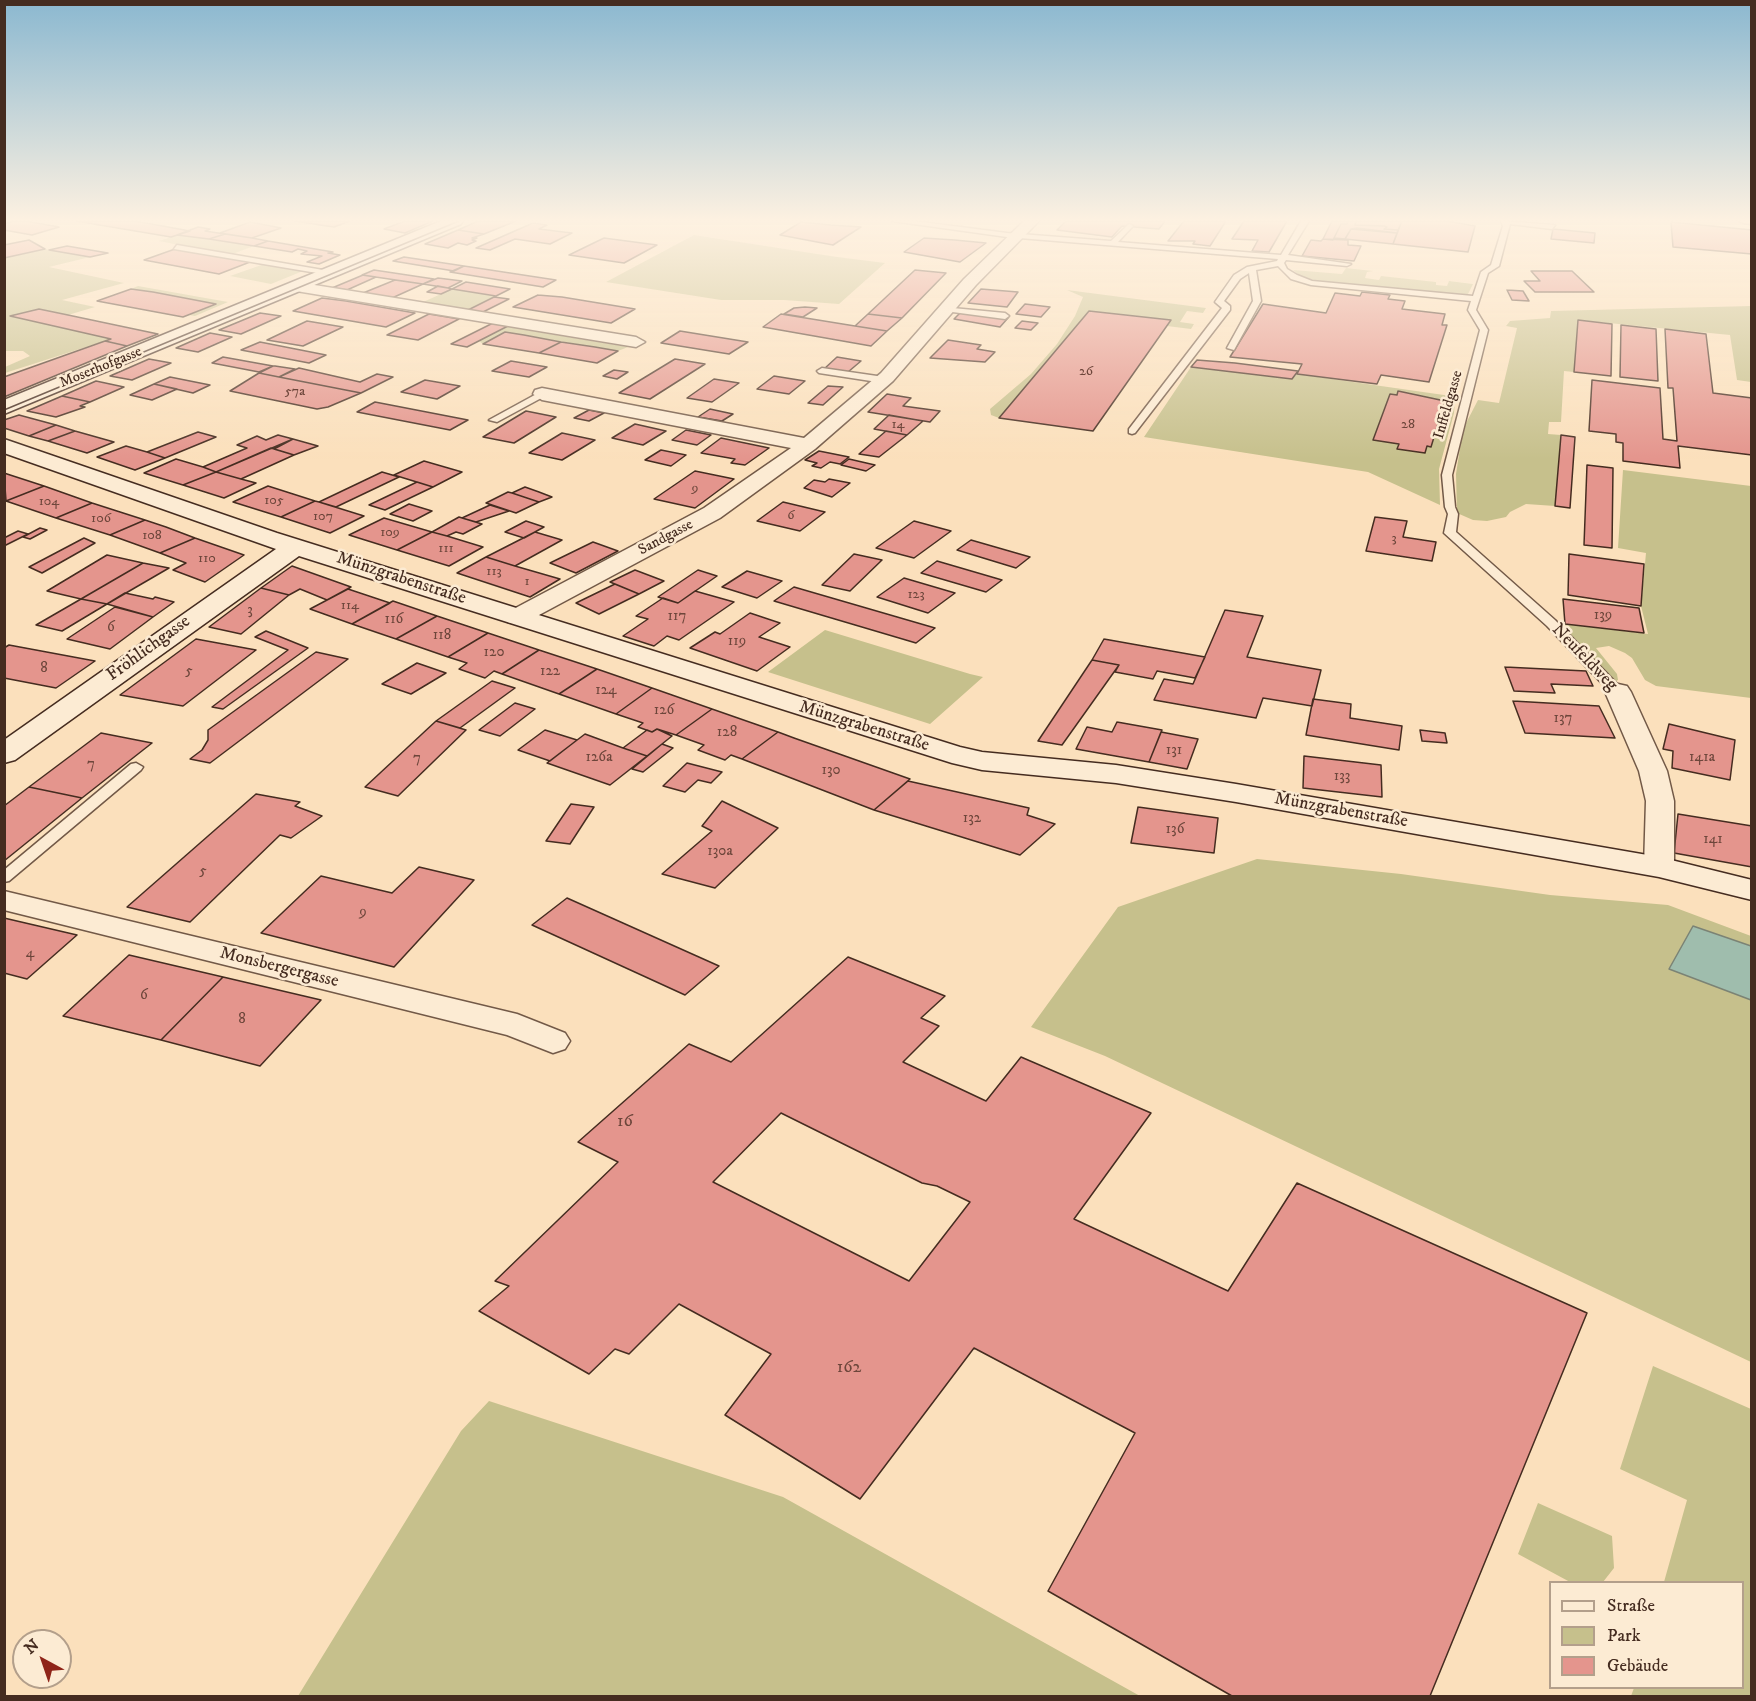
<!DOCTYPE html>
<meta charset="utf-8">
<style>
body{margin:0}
#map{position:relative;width:1756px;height:1701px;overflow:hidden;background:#fbe0bc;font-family:"IM FELL DW Pica",serif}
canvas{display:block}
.frame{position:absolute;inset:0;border:6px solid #452c20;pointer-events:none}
.legend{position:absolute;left:1549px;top:1581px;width:195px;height:108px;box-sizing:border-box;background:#fcebd3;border:2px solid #b39f8b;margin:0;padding:8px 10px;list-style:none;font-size:18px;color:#452c20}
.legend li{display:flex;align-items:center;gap:12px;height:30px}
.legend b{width:30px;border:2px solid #b39f8b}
.north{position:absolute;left:12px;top:1629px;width:60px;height:60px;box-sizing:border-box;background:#fcebd3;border:2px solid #b39f8b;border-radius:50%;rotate:320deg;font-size:16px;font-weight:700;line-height:24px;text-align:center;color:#452c20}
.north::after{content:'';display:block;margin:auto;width:21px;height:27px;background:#8f2418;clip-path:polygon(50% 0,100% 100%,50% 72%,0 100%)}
</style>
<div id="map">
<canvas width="1756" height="1701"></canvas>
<div class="frame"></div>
<ul class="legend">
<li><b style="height:8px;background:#fcebd3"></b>Straße</li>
<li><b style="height:16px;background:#c6c08c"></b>Park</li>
<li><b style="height:16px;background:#e4958d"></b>Gebäude</li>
</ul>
<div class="north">N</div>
</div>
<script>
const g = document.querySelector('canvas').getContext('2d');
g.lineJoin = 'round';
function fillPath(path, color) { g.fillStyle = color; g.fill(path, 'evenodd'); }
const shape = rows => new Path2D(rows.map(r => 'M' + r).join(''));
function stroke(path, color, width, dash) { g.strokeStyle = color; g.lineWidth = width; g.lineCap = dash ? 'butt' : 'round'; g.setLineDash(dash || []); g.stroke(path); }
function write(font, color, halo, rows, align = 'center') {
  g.font = font + ' "IM FELL DW Pica",serif'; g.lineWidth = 5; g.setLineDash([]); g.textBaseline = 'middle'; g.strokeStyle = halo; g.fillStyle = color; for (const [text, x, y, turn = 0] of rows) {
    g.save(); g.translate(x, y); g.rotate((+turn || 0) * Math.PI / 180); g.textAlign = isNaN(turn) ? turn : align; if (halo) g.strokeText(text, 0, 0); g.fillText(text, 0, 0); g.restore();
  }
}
fillPath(shape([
 [177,235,195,236,254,246,230,255,159,241],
 [694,235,837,257,885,263,839,304,784,300,721,300,606,282],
 [45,249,90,257,49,267,124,283,62,300,95,307,68,315,39,309,10,316,111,339,5,373,5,367,30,356,23,351,5,351,5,258],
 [264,264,303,271,271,284,230,276],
 [1346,268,1373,271,1367,272,1365,278,1379,280,1381,276,1436,282,1436,285,1447,286,1449,281,1473,284,1467,296,1326,283,1303,278,1293,270,1342,274],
 [138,286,228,302,195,316,189,315,215,305,131,289],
 [452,289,496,296,466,311,421,303],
 [1067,290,1206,308,1203,313,1187,311,1180,322,1194,324,1191,329,1167,326,1170,320,1089,311,999,418,991,415,990,409,1031,374,1057,344,1075,316,1083,297],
 [1751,306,1751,382,1737,380,1730,335,1578,320,1574,372,1564,371,1561,422,1549,422,1548,434,1561,435,1555,506,1526,504,1510,512,1506,517,1487,521,1473,520,1457,513,1456,474,1463,429,1478,400,1499,403,1517,328,1506,326,1510,321,1550,318,1551,311],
 [508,326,532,331,628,347,618,351,505,332,483,344,479,341],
 [1191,367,1292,379,1297,374,1451,396,1455,400,1454,413,1439,469,1440,505,1368,472,1144,437],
 [1623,470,1751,486,1751,698,1656,686,1645,680,1632,658,1625,653,1609,646,1596,648,1617,674,1618,680,1615,682,1573,640,1565,624,1648,634,1641,606,1646,553,1618,548],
 [825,630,970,674,983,677,930,724,768,672],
 [1257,859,1401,874,1550,895,1668,905,1751,936,1751,1362,1105,1056,1031,1027,1118,907],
 [1653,1366,1751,1409,1751,1696,1631,1696,1634,1688,1742,1688,1742,1582,1664,1582,1687,1500,1620,1469],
 [489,1401,783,1497,1140,1696,298,1696,461,1431],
 [1538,1503,1612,1536,1614,1568,1603,1582,1570,1582,1518,1554]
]), '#c6c08c');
const water = shape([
 [1693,926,1751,946,1751,1000,1669,969,1693,926]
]);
fillPath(water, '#9fbdad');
stroke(water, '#7b8375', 1.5);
const building = shape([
 [14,221,26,221,59,227,32,235,4,230,4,224,14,221],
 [76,221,135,221,190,231,171,237,76,221],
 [294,221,350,221,334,227,294,221],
 [405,221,433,221,405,233,384,229,405,221],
 [478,221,516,221,484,234,458,230,478,221],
 [1066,221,1165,221,1159,229,1122,226,1112,237,1057,230,1066,221],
 [1184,221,1226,221,1210,246,1193,244,1195,241,1168,241,1184,221],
 [1244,221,1287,221,1269,252,1252,251,1258,240,1232,239,1244,221],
 [1332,221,1348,221,1347,224,1341,224,1333,240,1323,239,1332,221],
 [1348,221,1356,221,1355,225,1384,226,1387,227,1384,229,1398,230,1397,233,1351,229,1345,239,1334,238,1341,224,1347,224,1348,221],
 [1356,221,1402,221,1398,230,1384,229,1387,227,1384,226,1355,225,1356,221],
 [1402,221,1447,221,1475,226,1468,252,1393,244,1402,221],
 [250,222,266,225,281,228,252,238,220,233,250,222],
 [801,222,831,225,861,227,833,245,780,235,801,222],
 [1671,222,1752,230,1752,254,1673,247,1671,222],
 [533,223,547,225,539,229,572,233,550,244,515,239,490,250,476,248,533,223],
 [198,227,210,229,205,231,225,234,209,239,177,235,198,227],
 [1357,228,1397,233,1393,244,1345,239,1351,229,1357,228],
 [1553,229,1595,233,1594,243,1551,239,1553,229],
 [458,230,484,234,472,238,477,238,472,240,476,241,467,245,458,243,448,248,425,244,458,230],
 [225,234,252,238,268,241,254,246,209,239,225,234],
 [604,238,657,245,624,263,569,255,604,238],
 [924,238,955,240,986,243,960,262,904,252,924,238],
 [1323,239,1348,240,1348,245,1361,246,1354,261,1302,256,1311,240,1321,241,1323,239],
 [29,240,45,249,4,258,4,245,29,240],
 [268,241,333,252,328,253,340,255,319,264,307,262,322,256,301,254,307,251,298,249,292,252,254,246,268,241],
 [67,246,108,253,90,257,49,250,67,246],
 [175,249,196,252,250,262,219,274,144,260,175,249],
 [404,257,464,266,454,271,393,261,404,257],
 [464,266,556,280,543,287,450,272,464,266],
 [374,270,434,279,423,284,362,275,374,270],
 [915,270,946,273,902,318,868,314,915,270],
 [1531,271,1572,271,1594,292,1535,292,1524,281,1540,281,1531,271],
 [363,275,376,277,347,290,332,288,363,275],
 [438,278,462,281,448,288,423,284,438,278],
 [395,280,423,284,392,298,363,293,395,280],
 [466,282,510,289,496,296,452,289,466,282],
 [438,286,448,288,452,289,441,294,427,292,438,286],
 [131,289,153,292,216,304,183,317,97,301,131,289],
 [981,289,1018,292,1007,307,968,303,981,289],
 [1507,290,1523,291,1529,301,1512,300,1507,290],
 [1362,292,1390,295,1388,299,1405,301,1402,309,1445,314,1442,325,1447,325,1429,382,1381,375,1377,384,1297,374,1302,364,1230,357,1263,304,1326,313,1335,293,1360,296,1362,292],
 [538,295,562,297,635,309,611,323,513,307,538,295],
 [494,297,509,299,481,313,466,311,494,297],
 [322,298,346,301,415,313,386,327,293,311,322,298],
 [1025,304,1050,307,1041,317,1016,314,1025,304],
 [805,307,817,308,803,317,784,314,794,308,805,307],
 [39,309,68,315,158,334,127,346,105,341,111,339,10,316,39,309],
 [1089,311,1171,320,1093,431,999,418,1089,311],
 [961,312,1008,318,1000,327,954,319,961,312],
 [260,313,281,316,241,334,219,330,260,313],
 [429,314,459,319,418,340,387,335,429,314],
 [781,314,855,326,887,331,871,346,763,327,781,314],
 [868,314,902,318,887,331,855,326,868,314],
 [1578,320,1612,324,1611,376,1574,372,1578,320],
 [307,321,343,327,303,346,267,340,307,321],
 [1022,321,1038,323,1031,330,1015,328,1022,321],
 [493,323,508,326,467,347,451,344,493,323],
 [1621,325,1656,329,1658,381,1620,377,1621,325],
 [1665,329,1706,334,1713,393,1752,398,1752,455,1678,446,1680,468,1623,461,1623,443,1616,442,1616,434,1589,431,1592,380,1660,388,1663,439,1677,441,1673,388,1668,388,1665,329],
 [680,331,748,342,729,354,661,343,680,331],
 [505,332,524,335,561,342,539,353,483,344,505,332],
 [210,333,232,337,198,352,176,348,210,333],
 [948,340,981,345,977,349,995,352,985,362,930,358,948,340],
 [105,341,127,346,4,397,4,377,105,341],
 [260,342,326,355,309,363,241,350,260,342],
 [561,342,595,347,618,351,597,363,539,353,561,342],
 [223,357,273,366,259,372,212,363,223,357],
 [837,357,861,361,848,372,824,369,837,357],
 [149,359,171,363,132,380,110,376,149,359],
 [675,359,705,364,650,399,619,393,675,359],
 [1197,360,1235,363,1298,371,1292,379,1191,367,1197,360],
 [511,361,547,367,529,377,492,371,511,361],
 [273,366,275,366,295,369,279,377,259,373,273,366],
 [299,368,360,382,377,374,393,377,361,393,279,377,299,368],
 [614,370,628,372,617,379,603,376,614,370],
 [259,373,279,377,361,393,328,407,317,409,230,391,259,373],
 [774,376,805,381,789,394,757,389,774,376],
 [170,377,210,385,193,393,154,384,170,377],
 [714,379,739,383,712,402,687,398,714,379],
 [425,380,460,386,437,399,401,392,425,380],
 [96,381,124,387,90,402,62,396,96,381],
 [154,384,177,389,152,400,130,395,154,384],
 [828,386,843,387,823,405,808,403,828,386],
 [1398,391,1445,401,1431,447,1427,446,1425,453,1397,449,1399,444,1373,440,1390,394,1397,395,1398,391],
 [887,394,911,398,903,406,940,411,930,422,868,412,887,394],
 [62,396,90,402,80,406,85,407,56,417,27,411,62,396],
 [375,402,468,420,450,430,357,412,375,402],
 [710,409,733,414,722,421,698,417,710,409],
 [589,410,604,413,589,421,574,418,589,410],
 [526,411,556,417,514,443,483,437,526,411],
 [19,415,56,425,29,436,4,428,4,420,19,415],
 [889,415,923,421,907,435,874,429,889,415],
 [635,424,666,431,643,445,612,438,635,424],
 [56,425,75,431,48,441,29,436,56,425],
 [686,430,711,435,697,445,672,440,686,430],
 [75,431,114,442,87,453,48,441,75,431],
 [886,431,907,435,879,457,859,454,886,431],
 [198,432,216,437,165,458,147,452,198,432],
 [562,433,595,440,562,460,529,453,562,433],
 [278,435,293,439,216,472,203,467,247,448,237,445,257,436,266,440,278,435],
 [1561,435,1575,437,1570,508,1555,506,1561,435],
 [721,438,769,448,745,465,731,463,735,459,701,453,721,438],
 [293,439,318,446,294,455,274,449,293,439],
 [126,446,147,452,165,458,135,470,97,457,126,446],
 [271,448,294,455,241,479,216,472,271,448],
 [661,450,686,455,671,466,645,460,661,450],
 [819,451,849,457,840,464,830,462,821,468,812,466,817,463,805,460,819,451],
 [176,459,203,467,216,472,183,485,144,473,176,459],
 [849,459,875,465,866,471,841,465,849,459],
 [424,461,462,472,433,487,394,475,424,461],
 [1587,465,1613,468,1612,548,1584,545,1587,465],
 [695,471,734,479,695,508,654,499,695,471],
 [216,472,241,479,256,483,224,498,183,485,216,472],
 [382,472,399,477,336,507,319,502,382,472],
 [4,473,44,486,6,501,4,473],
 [829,479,850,483,832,497,804,488,814,480,825,482,829,479],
 [417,482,433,487,385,510,369,505,417,482],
 [44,486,92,503,56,518,6,501,44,486],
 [268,486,315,501,281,517,233,502,268,486],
 [525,487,539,492,552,497,539,502,512,493,525,487],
 [508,492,512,493,539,502,516,513,486,503,508,492],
 [315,501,319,502,364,516,330,533,281,517,315,501],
 [783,502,825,512,800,531,757,521,783,502],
 [92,503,145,520,110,535,56,518,92,503],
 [409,504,432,511,413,521,390,514,409,504],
 [490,505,509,511,476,522,462,518,490,505],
 [459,517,482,524,463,534,456,532,447,536,432,532,459,517],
 [1375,517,1407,521,1403,537,1436,542,1432,561,1366,551,1375,517],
 [384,518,432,532,397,550,349,535,384,518],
 [145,520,166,527,195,538,160,553,110,535,145,520],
 [526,521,544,527,524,538,505,532,526,521],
 [914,521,951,531,914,558,876,548,914,521],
 [40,528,47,530,30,539,23,537,40,528],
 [18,531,28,534,4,546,4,538,18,531],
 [432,532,447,536,483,547,449,566,397,550,432,532],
 [535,532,562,540,515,566,486,557,535,532],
 [84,538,95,543,42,573,29,567,84,538],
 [195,538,244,555,205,582,173,570,186,563,160,553,195,538],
 [971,540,1030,557,1016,568,957,550,971,540],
 [593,542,618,551,576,573,550,563,593,542],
 [854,554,882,560,850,591,822,585,854,554],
 [1569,554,1644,564,1641,606,1568,595,1569,554],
 [107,555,143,563,81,599,47,591,107,555],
 [486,557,515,566,560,579,530,597,457,573,486,557],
 [937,561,1002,580,986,592,921,573,937,561],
 [143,563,169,568,107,604,81,599,143,563],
 [292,566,351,587,327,600,300,589,289,595,261,588,292,566],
 [635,570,664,581,639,594,610,582,635,570],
 [698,570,717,576,678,603,658,597,698,570],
 [747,571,782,581,757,598,722,587,747,571],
 [904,578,955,593,928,613,877,597,904,578],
 [615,584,639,594,599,614,576,603,615,584],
 [794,587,935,628,916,643,774,601,794,587],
 [261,588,289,595,241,634,209,627,261,588],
 [348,589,390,603,352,624,310,609,348,589],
 [695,591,734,602,679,640,667,636,654,646,623,636,648,619,636,616,663,598,678,603,695,591],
 [125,593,153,599,155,597,174,602,153,617,107,604,125,593],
 [81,599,107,604,62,631,36,625,81,599],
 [1563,599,1639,608,1644,633,1565,624,1563,599],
 [393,601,437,616,396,639,352,624,393,601],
 [115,607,153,617,110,649,67,639,115,607],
 [1225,610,1263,616,1247,657,1321,670,1312,706,1263,698,1256,718,1154,700,1164,679,1193,684,1225,610],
 [750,613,780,623,759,637,790,647,757,671,690,648,715,632,720,634,750,613],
 [437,616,488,633,448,657,396,639,437,616],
 [266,631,308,648,223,709,212,707,288,650,255,637,266,631],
 [488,633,539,650,502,674,494,671,485,678,459,669,467,663,448,657,488,633],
 [196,639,256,650,183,706,120,695,196,639],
 [1104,639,1205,657,1195,678,1157,671,1153,679,1115,672,1119,665,1092,660,1104,639],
 [9,645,95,661,56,688,4,678,4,648,9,645],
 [539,650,597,669,559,694,502,674,539,650],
 [316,652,348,659,210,763,190,759,202,750,208,740,208,730,316,652],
 [1092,660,1119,665,1062,745,1038,741,1092,660],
 [417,663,446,673,411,694,382,684,417,663],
 [1505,667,1586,671,1593,686,1551,684,1555,693,1514,691,1505,667],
 [597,669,652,688,616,714,559,694,597,669],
 [492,681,515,688,460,728,436,721,492,681],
 [652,688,712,709,676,735,657,729,652,732,638,727,643,723,616,714,652,688],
 [1313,699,1351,704,1350,718,1402,726,1399,750,1306,735,1313,699],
 [1513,701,1599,706,1615,738,1525,733,1513,701],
 [515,703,535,709,500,736,479,730,515,703],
 [712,709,778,732,742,759,731,755,725,760,698,750,704,745,676,735,712,709],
 [436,721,466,730,398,796,365,787,436,721],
 [1117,722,1162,730,1149,762,1076,749,1087,727,1112,732,1117,722],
 [1669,724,1735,740,1730,780,1672,768,1673,751,1663,749,1669,724],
 [657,729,672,736,647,756,623,748,647,730,652,732,657,729],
 [545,730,577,740,550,761,518,750,545,730],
 [1420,730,1445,733,1447,743,1422,741,1420,730],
 [778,732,794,738,910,779,874,810,742,759,778,732],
 [1161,732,1198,739,1187,769,1149,762,1161,732],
 [101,733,152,743,82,798,29,787,101,733],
 [585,734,623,748,647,756,610,785,547,763,585,734],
 [662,744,673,748,643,772,632,769,662,744],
 [1304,756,1381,765,1382,797,1303,788,1304,756],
 [687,763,722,772,711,783,698,780,685,792,663,786,687,763],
 [908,781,1029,808,1027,815,1055,824,1020,855,874,810,908,781],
 [29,787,82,798,4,861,4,806,29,787],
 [256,794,300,802,295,806,322,816,291,838,280,835,190,922,127,907,256,794],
 [722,801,778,828,715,888,662,874,712,831,702,826,722,801],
 [571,804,594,807,570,844,546,841,571,804],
 [1138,807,1218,818,1214,853,1131,843,1138,807],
 [1678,814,1752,826,1752,867,1674,853,1678,814],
 [419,867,474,880,394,967,261,933,321,876,392,893,419,867],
 [567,898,719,966,685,995,532,925,567,898],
 [4,918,77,935,27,979,4,973,4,918],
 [129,955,223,977,161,1040,63,1016,129,955],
 [848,957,945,996,921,1018,939,1026,903,1062,986,1101,1021,1057,1151,1113,1074,1219,1228,1291,1297,1183,1587,1313,1430,1696,1232,1696,1048,1591,1135,1433,974,1348,860,1499,725,1415,771,1354,679,1304,629,1354,615,1349,589,1374,479,1311,509,1286,495,1281,618,1162,578,1142,689,1044,731,1062,848,957],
 [781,1113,922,1183,937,1186,970,1202,909,1281,713,1182,781,1113],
 [223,977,321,1000,260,1066,161,1040,223,977]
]);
fillPath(building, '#e4958d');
stroke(building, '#452c20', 1.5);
const lane = shape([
 [892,221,914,221,1007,233,1111,241,1129,224,1133,226,1118,242,1281,255,1301,221,1309,221,1288,255,1351,264,1347,266,1286,260,1284,263,1287,269,1297,275,1312,281,1473,296,1481,272,1491,265,1503,226,1501,221,1555,225,1552,229,1510,224,1499,266,1488,273,1476,310,1488,330,1452,475,1455,507,1458,514,1456,532,1555,620,1625,692,1623,695,1613,695,1547,626,1444,533,1448,514,1445,507,1442,475,1480,330,1468,310,1471,301,1311,285,1291,279,1278,266,1256,270,1261,301,1234,350,1227,348,1253,301,1249,273,1240,279,1224,301,1230,306,1230,310,1135,433,1132,434,1129,433,1129,429,1222,308,1215,302,1234,275,1247,267,1277,261,1278,259,1007,237,892,221],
 [1739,221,1752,221,1752,224,1743,223,1739,221],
 [177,245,329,271,333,273,329,275,174,249,177,245],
 [942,307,1005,313,1009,316,1005,319,945,311,942,311,942,307],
 [822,368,884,377,889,380,884,383,819,373,817,371,822,368],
 [542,391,547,394,545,396,497,422,489,420,542,391],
 [136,763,143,767,141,770,9,881,4,882,4,870,131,764,136,763]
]);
const street = shape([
 [1024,221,1039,221,976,285,893,381,815,449,720,518,526,622,517,624,508,622,505,617,508,612,704,508,791,448,542,400,533,394,535,390,542,388,804,438,881,373,964,279,1024,221],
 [296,282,636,337,645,342,636,347,290,290,288,287,296,282],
 [1618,684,1627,686,1631,692,1667,771,1674,801,1674,867,1670,873,1659,876,1648,873,1644,867,1646,801,1639,771,1605,692,1609,686,1618,684],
 [4,891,517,1014,565,1033,570,1041,565,1049,553,1053,507,1035,4,910,4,891]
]);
const secondary = shape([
 [441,221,463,221,461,224,4,414,4,400,441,221],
 [4,439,277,533,960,747,982,752,1116,765,1236,784,1659,857,1752,880,1752,900,1659,877,1236,802,1116,783,982,770,952,763,299,556,15,760,4,763,4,740,276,549,4,453,4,439]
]);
stroke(lane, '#725947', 3);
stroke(street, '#725947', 3);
stroke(secondary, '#452c20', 3);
fillPath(lane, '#fcebd3');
fillPath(street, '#fcebd3');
fillPath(secondary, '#fcebd3');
stroke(shape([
 [4,410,459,221]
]), '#452c20', 1.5);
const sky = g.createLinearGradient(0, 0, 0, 459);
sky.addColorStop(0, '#8bb8d0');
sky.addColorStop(0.48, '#fdf1e1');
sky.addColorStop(1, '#fdf1e100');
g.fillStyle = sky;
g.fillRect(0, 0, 1756, 459);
write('14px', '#6d463b', null, [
 ["26",1086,372],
 ["57a",295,392],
 ["14",898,425],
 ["28",1408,425],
 ["9",695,489],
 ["105",274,501],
 ["104",49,502],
 ["6",791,516],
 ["107",323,517],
 ["106",101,519],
 ["109",390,533],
 ["108",152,536],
 ["3",1394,539],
 ["111",446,549],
 ["110",207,559],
 ["113",494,572],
 ["1",527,582],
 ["123",916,595],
 ["114",350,606]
]);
write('15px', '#452c20', '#fcebd3', [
 ["Moserhofgasse",101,368,-22],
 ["Inffeldgasse",1449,405,-74],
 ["Sandgasse",666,538,-28]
]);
write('15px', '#6d463b', null, [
 ["3",250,611],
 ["139",1603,616],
 ["117",677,617],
 ["116",394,620],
 ["6",111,628],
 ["118",442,636],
 ["119",737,642],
 ["120",494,653],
 ["8",44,669],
 ["5",189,672],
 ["122",550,672],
 ["124",606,691],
 ["126",664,711],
 ["137",1563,719],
 ["128",727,733],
 ["131",1174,751],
 ["126a",599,758],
 ["141a",1702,758],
 ["7",417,759],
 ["7",91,765],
 ["130",831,771],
 ["133",1342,777],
 ["132",972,819],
 ["136",1175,830],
 ["141",1713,840],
 ["130a",720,852],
 ["5",203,872],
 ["9",363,913],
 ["4",30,954],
 ["6",144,996],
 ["8",242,1020]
]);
write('18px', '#452c20', '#fcebd3', [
 ["Münzgrabenstraße",401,579,18],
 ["Fröhlichgasse",149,649,-36],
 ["Neufeldweg",1584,658,46],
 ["Münzgrabenstraße",864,727,17],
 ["Münzgrabenstraße",1341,811,10],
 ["Monsbergergasse",279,968,14]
]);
write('18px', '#6d463b', null, [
 ["16",625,1122],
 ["162",849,1368]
]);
</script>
